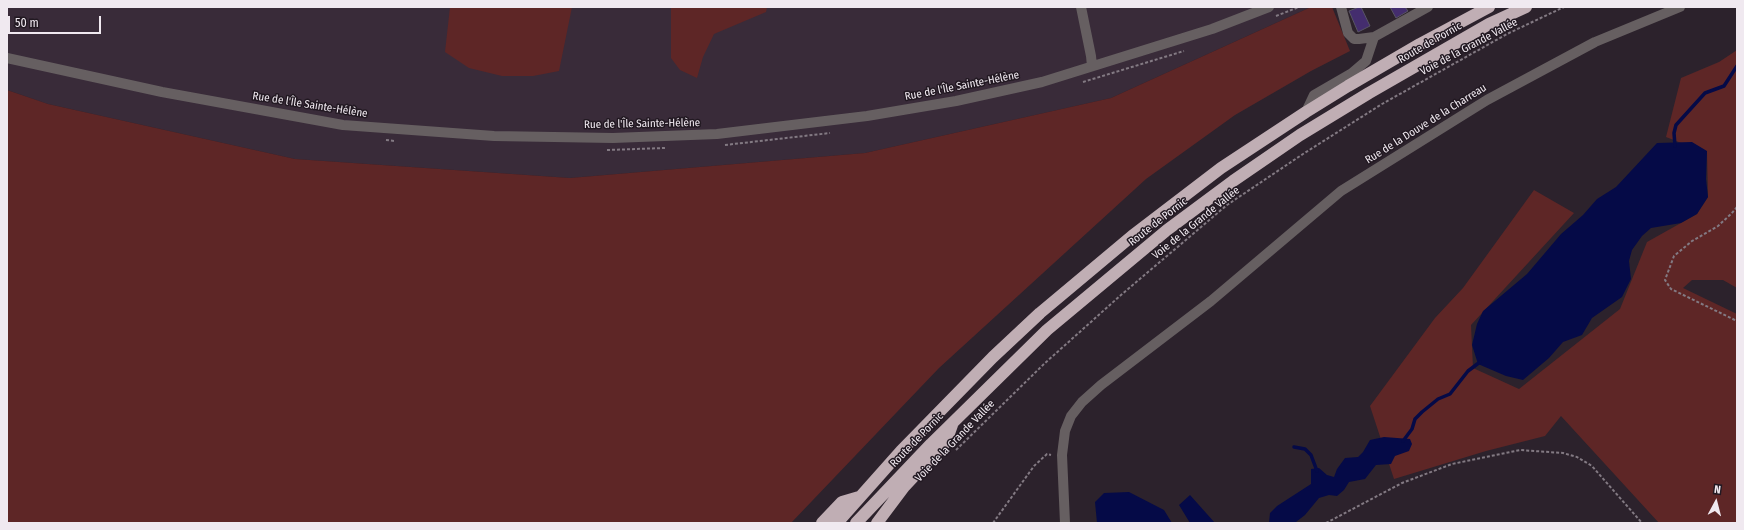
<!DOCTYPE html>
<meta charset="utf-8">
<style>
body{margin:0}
#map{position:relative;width:1744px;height:530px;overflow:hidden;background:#2c222c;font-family:"Fira Sans Condensed",sans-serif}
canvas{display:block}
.frame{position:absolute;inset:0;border:8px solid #f0e9f0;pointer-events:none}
.north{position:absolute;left:1696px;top:482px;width:40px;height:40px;-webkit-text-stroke:3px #221922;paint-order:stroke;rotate:7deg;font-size:11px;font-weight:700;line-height:16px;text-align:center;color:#f0e9f0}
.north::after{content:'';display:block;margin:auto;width:14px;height:18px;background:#f0e9f0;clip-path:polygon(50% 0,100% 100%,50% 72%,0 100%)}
.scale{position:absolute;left:8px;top:16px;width:93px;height:18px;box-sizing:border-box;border:2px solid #f0e9f0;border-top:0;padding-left:5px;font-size:12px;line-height:14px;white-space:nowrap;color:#f0e9f0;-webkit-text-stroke:3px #221922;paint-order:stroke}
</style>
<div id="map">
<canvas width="1744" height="530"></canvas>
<div class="frame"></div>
<div class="north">N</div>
<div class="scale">50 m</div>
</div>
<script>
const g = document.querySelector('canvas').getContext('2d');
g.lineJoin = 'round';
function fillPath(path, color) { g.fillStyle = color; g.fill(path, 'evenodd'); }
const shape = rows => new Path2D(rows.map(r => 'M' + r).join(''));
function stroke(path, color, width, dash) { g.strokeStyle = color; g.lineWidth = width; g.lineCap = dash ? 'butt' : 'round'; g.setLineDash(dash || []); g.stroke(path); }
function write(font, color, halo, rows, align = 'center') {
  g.font = font + ' "Fira Sans Condensed",sans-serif'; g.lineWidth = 3; g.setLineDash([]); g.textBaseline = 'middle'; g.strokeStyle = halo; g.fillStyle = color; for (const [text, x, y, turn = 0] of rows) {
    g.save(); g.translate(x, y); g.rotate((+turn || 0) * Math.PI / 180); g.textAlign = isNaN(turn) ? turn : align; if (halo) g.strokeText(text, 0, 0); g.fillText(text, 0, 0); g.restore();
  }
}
fillPath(shape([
 [7,7,1311,7,1111,98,865,153,570,178,295,159,48,104,7,90]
]), '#392b39');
fillPath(shape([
 [450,7,572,7,559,71,533,76,502,76,469,68,445,52],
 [671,7,767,7,766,12,714,34,703,57,697,78,680,70,671,58],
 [1311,7,1332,7,1350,51,1311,71,1235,115,1146,179,939,368,791,523,7,523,7,90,48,104,295,159,570,178,865,153,1111,98],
 [1737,50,1737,288,1723,280,1692,280,1683,288,1737,314,1737,523,1659,523,1561,416,1545,436,1486,451,1394,479,1370,406,1435,318,1463,288,1534,190,1574,213,1471,325,1473,368,1519,389,1620,309,1647,242,1697,214,1708,197,1707,153,1666,137,1681,78,1719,62]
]), '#5e2626');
fillPath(shape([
 [1692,142,1707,151,1706,179,1708,197,1697,214,1681,223,1651,228,1642,236,1632,250,1629,261,1631,279,1622,297,1592,318,1582,335,1563,342,1549,358,1523,380,1506,376,1478,364,1472,345,1477,324,1483,311,1527,274,1561,234,1583,215,1597,199,1616,187,1657,143],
 [1384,437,1410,439,1412,444,1409,451,1395,456,1391,464,1376,465,1365,479,1349,482,1344,490,1337,496,1329,495,1319,498,1305,515,1296,522,1293,523,1269,523,1270,513,1277,506,1311,484,1311,469,1319,468,1327,475,1334,477,1337,469,1345,458,1358,457,1363,452,1370,440],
 [1129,492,1164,510,1172,523,1097,523,1095,502,1104,493],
 [1190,495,1215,523,1190,523,1179,505]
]), '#050a47');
stroke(shape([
 [1675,146,1674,133,1676,125,1705,93,1724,86,1737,66],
 [1403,441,1412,429,1415,419,1422,412,1438,399,1450,394,1468,371,1480,362],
 [1294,447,1305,449,1311,455,1317,471]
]), '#050a47', 3.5);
const building = shape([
 [1359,7,1361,7,1370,26,1358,32,1349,11,1359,7],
 [1390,7,1405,7,1408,11,1396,18,1390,7]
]);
fillPath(building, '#442d6e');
stroke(building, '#585563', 1);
stroke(shape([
 [1276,16,1299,7],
 [1083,82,1184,51],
 [386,140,395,141],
 [725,145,830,133],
 [607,150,665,148],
 [1737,207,1731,214,1718,226,1692,241,1674,256,1665,280,1671,289,1737,321],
 [956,450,1045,363,1121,295,1227,205,1303,154,1382,104,1507,34,1564,7],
 [993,523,1034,466,1047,454,1051,455],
 [1326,523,1402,483,1452,464,1520,450,1563,453,1577,457,1592,466,1642,523]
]), '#837a83', 2, [3, 2]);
stroke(shape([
 [1081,7,1091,56,1092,66],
 [1341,7,1348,33,1354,39,1359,39,1374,37,1428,7],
 [7,58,162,92,343,125,494,136,613,138,717,134,867,116,956,101,1042,82,1212,29,1269,7],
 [1306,112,1314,95,1352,73,1366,61,1374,37],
 [1065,523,1062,455,1065,431,1071,416,1082,402,1101,385,1211,301,1341,191,1487,100,1595,42,1680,7]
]), '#665f61', 10);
stroke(shape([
 [822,523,842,502,859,497],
 [837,523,901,451,993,357,1040,313,1132,236,1221,168,1306,112,1348,86,1420,44,1489,7],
 [856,523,931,444,1047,330,1167,230,1233,181,1300,135,1369,93,1489,24,1526,7],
 [877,523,904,487,946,442,952,425]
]), '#c0aeb4', 12);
write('11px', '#f0e9f0', '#221922', [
 ["Route de Pornic",1430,43,-30],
 ["Voie de la Grande Vallée",1469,47,-28],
 ["Rue de l'Île Sainte-Hélène",962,86,-11],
 ["Rue de l'Île Sainte-Hélène",310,105,9],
 ["Rue de l'Île Sainte-Hélène",642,124,-1],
 ["Rue de la Douve de la Charreau",1426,124,-32],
 ["Route de Pornic",1158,222,-38],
 ["Voie de la Grande Vallée",1196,223,-39],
 ["Route de Pornic",917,440,-46],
 ["Voie de la Grande Vallée",955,441,-46]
]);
</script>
